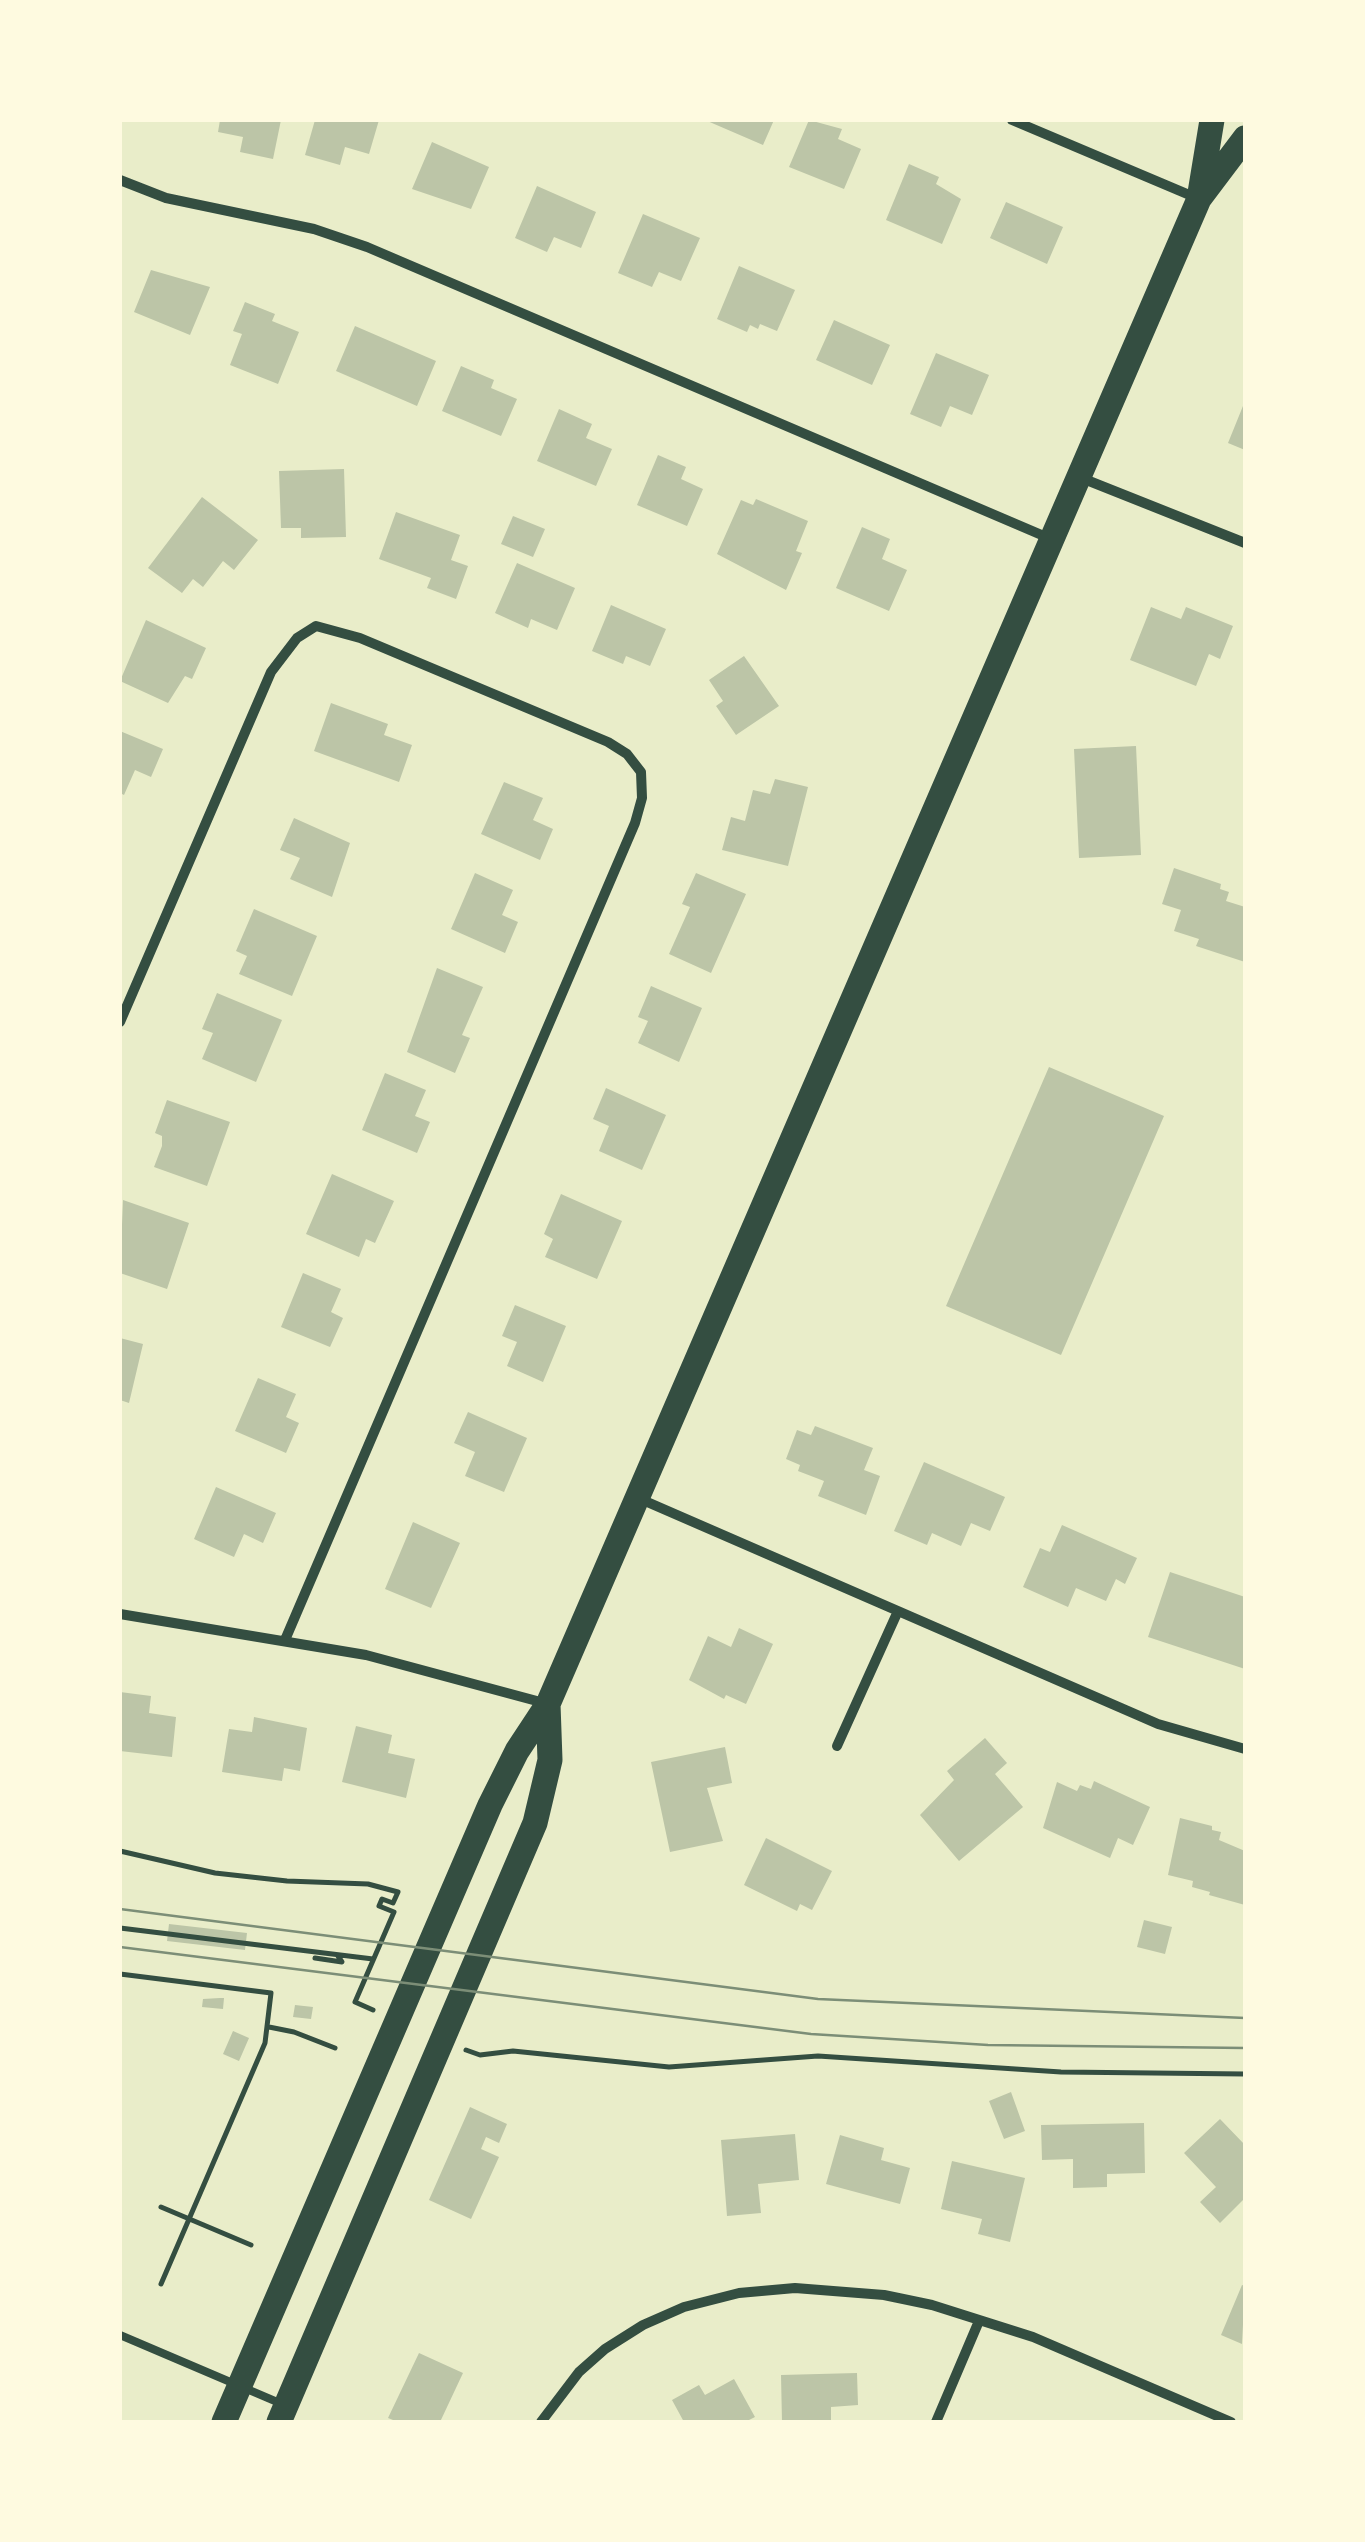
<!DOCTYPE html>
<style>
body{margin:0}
#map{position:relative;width:1365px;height:2542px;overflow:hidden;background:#e9edc9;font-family:"Sofia Sans Condensed",sans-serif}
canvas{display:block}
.frame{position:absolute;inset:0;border:122px solid #fefae0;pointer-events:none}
</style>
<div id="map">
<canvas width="1365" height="2542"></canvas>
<div class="frame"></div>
</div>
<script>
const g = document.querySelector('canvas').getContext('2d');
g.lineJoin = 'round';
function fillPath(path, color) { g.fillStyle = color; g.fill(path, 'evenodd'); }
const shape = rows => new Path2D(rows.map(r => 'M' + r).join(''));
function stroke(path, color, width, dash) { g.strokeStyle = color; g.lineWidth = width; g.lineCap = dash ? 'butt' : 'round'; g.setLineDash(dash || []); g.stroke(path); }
fillPath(shape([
 [220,120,281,120,273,159,240,152,243,137,218,132],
 [315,120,379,120,369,154,345,147,340,165,305,155],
 [705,120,774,120,763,145],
 [809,120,842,129,838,139,861,149,844,189,789,167],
 [432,142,489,167,471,209,412,189],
 [909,164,939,177,936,184,961,199,942,244,886,220],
 [537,186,596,212,581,248,554,237,547,252,515,238],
 [1006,202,1063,227,1047,264,990,238],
 [643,214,700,238,681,281,659,272,652,287,618,273],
 [739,266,795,290,777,331,760,324,758,329,750,325,747,332,717,319],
 [151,270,210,287,190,335,134,312],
 [245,302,275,314,272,321,299,332,278,384,230,365,242,334,233,331],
 [834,320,890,345,872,385,816,360],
 [355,326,436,361,417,406,336,371],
 [936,353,989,375,972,415,950,406,941,427,910,414],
 [461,366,494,380,491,388,517,399,501,436,442,411],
 [1245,401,1245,450,1228,443],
 [559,409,592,424,586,438,612,449,596,486,537,461],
 [658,455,686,467,681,479,703,489,687,526,637,505],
 [344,469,346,537,301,538,301,528,281,528,279,471],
 [202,497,258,540,234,570,223,561,203,587,193,579,182,593,148,568],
 [756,499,808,521,796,551,802,553,786,590,717,554,741,500,753,505],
 [396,512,460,535,451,560,468,566,456,599,427,588,431,578,379,559],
 [513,516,545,529,533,557,501,544],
 [862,527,890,539,882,559,907,570,889,611,836,588],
 [517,563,575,588,557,630,531,619,528,628,495,613],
 [611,605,666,629,650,666,626,656,623,664,592,651],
 [1151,607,1181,619,1186,607,1233,626,1220,659,1209,654,1196,686,1130,660],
 [146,620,206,648,192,679,185,676,168,703,120,681],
 [744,656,779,706,736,735,716,706,723,701,709,680],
 [331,703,388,724,384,735,412,745,399,782,314,751],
 [120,731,163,749,151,777,135,770,124,795,120,793],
 [1136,746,1141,855,1079,858,1074,749],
 [775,779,808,787,788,866,722,850,731,817,745,821,753,790,770,794],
 [504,782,543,798,533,820,553,829,540,860,481,834],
 [294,818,350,843,332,897,290,879,300,858,280,850],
 [1174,868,1221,884,1220,889,1229,892,1226,901,1245,907,1245,962,1196,946,1199,939,1174,931,1181,910,1162,904],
 [475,873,513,890,502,915,518,922,505,953,451,929],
 [696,873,746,894,711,973,669,954,690,907,682,904],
 [254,909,317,936,292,996,239,974,247,956,236,951],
 [437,968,483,987,462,1035,470,1038,455,1073,407,1052],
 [651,986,702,1008,679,1062,638,1043,648,1021,638,1017],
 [217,993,282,1020,256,1082,202,1059,213,1033,202,1029],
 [1049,1067,1164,1116,1061,1355,946,1306],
 [385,1073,426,1090,415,1116,430,1122,417,1153,362,1130],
 [606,1088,666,1115,642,1170,599,1151,609,1126,593,1119],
 [167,1100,230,1122,207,1186,154,1167,162,1146,162,1136,155,1133],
 [332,1174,394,1201,375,1243,366,1239,359,1257,306,1234],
 [561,1194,622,1221,597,1279,545,1257,553,1239,544,1234],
 [123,1200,189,1223,167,1289,120,1273],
 [303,1273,341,1289,331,1312,343,1318,330,1347,281,1327],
 [515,1305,566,1326,543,1382,507,1366,517,1342,502,1336],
 [120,1338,143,1344,129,1403,120,1400],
 [258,1378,296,1394,286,1417,299,1423,286,1453,235,1431],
 [468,1412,527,1438,504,1492,465,1476,475,1452,454,1443],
 [815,1426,873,1448,864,1470,880,1476,866,1515,818,1496,824,1481,798,1471,800,1465,786,1459,797,1430,811,1435],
 [924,1462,1005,1497,990,1531,971,1523,961,1546,932,1533,927,1545,894,1531],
 [216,1487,276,1513,263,1543,244,1534,234,1557,194,1539],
 [413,1522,460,1543,431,1608,385,1589],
 [1062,1525,1137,1558,1125,1584,1116,1579,1106,1601,1076,1588,1068,1607,1023,1587,1040,1548,1050,1552],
 [1170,1572,1245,1597,1245,1669,1148,1637],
 [739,1628,773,1644,746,1704,726,1695,724,1699,689,1680,708,1636,731,1647],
 [120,1692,151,1696,149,1713,176,1717,172,1757,120,1751],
 [254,1717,307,1728,300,1771,284,1768,282,1781,222,1772,229,1729,252,1732],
 [356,1726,392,1735,388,1753,415,1759,406,1798,342,1782],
 [985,1738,1007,1763,995,1774,1023,1807,959,1861,920,1815,954,1780,947,1771],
 [725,1747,732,1783,707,1788,723,1841,670,1852,651,1762],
 [1094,1781,1150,1807,1133,1845,1118,1838,1110,1858,1043,1828,1057,1782,1077,1791,1080,1785,1091,1789],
 [1180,1818,1212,1826,1212,1830,1221,1832,1219,1840,1245,1851,1245,1905,1209,1895,1210,1892,1192,1887,1193,1881,1168,1875],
 [766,1838,832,1871,812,1910,800,1904,797,1911,744,1885],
 [1144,1920,1172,1927,1165,1954,1137,1947],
 [169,1924,247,1933,245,1950,167,1941],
 [220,1998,224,1998,223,2009,202,2007,203,1999],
 [295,2005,313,2007,311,2019,293,2017],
 [233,2031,249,2038,239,2061,223,2054],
 [1011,2092,1025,2131,1004,2139,989,2101],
 [470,2107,507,2124,499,2143,486,2137,481,2149,499,2157,471,2219,429,2200],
 [1220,2119,1245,2145,1245,2198,1220,2223,1200,2202,1216,2187,1184,2153],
 [1144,2123,1145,2173,1107,2174,1107,2187,1073,2188,1073,2159,1042,2160,1041,2125],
 [795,2134,799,2180,758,2184,761,2213,727,2216,721,2140],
 [840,2135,884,2148,881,2160,910,2168,900,2204,826,2184],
 [952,2161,1025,2178,1010,2242,978,2234,982,2219,941,2209],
 [1242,2285,1245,2286,1242,2344,1221,2335],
 [419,2353,463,2373,440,2422,398,2422,388,2418],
 [857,2373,858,2405,831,2407,831,2422,782,2422,781,2375],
 [734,2379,755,2417,745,2422,684,2422,672,2400,699,2385,705,2395]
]), '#bcc5a7');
stroke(shape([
 [120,1851,215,1873,287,1881,368,1884,398,1892,393,1903,382,1899,379,1906,394,1912,355,2002,373,2010],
 [120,1928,373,1959],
 [315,1958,342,1962,338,1956],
 [120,1974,271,1993,265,2043,161,2284],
 [269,2027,294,2032,335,2048],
 [466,2050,480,2055,513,2051,669,2067,818,2056,1061,2072,1245,2074],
 [161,2207,251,2245]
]), '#344e41', 5);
stroke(shape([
 [120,2335,282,2404]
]), '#344e41', 8);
stroke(shape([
 [1012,120,1199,199],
 [120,180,166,198,314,229,367,247,1051,539],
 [1079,477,1245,543],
 [120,1022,271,672,297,638,316,626,360,638,608,742,627,754,641,772,642,798,635,823,285,1640],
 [638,1498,1158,1724,1245,1749],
 [120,1614,366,1655,548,1704],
 [837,1746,898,1611],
 [541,2422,579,2372,605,2349,643,2325,684,2307,739,2293,795,2288,884,2295,932,2305,1033,2337,1231,2422],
 [936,2422,979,2321]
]), '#344e41', 10);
stroke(shape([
 [1199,199,1212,120],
 [224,2422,490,1805,517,1751,548,1704,1199,199,1245,138],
 [279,2422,535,1823,550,1760,548,1704]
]), '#344e41', 25);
stroke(shape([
 [120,1909,818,1999,1245,2018],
 [120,1947,811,2034,988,2045,1245,2048]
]), '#7c8e77', 2.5);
</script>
